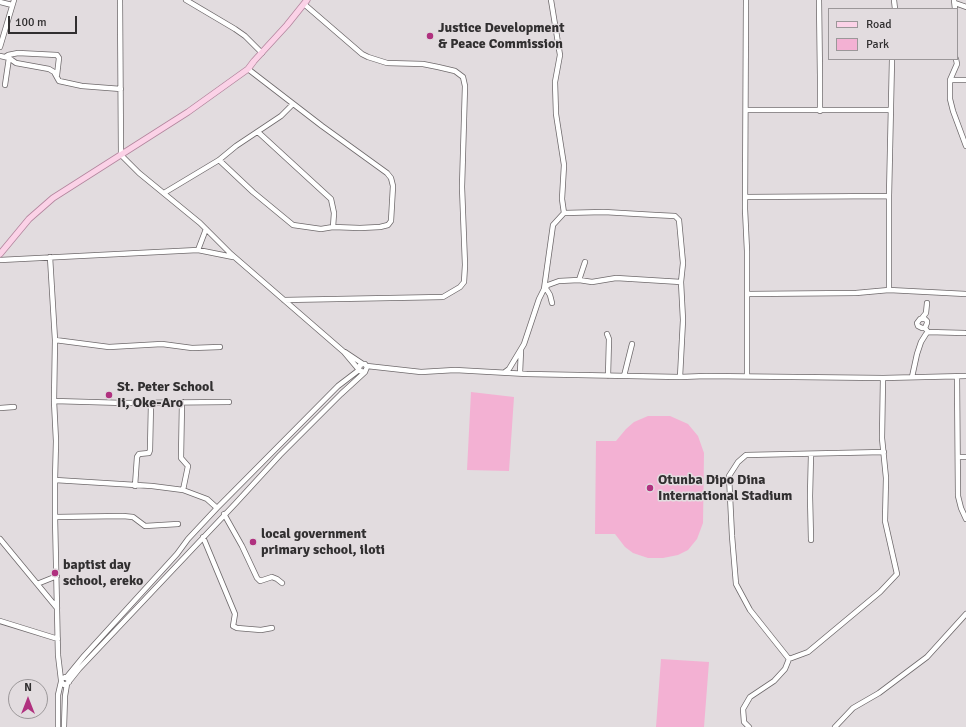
<!DOCTYPE html>
<html>
<head>
<meta charset="utf-8">
<style>
	body { margin:0 }
	#map { position:relative; width:966px; height:727px; overflow:hidden; background:#e2dcdf; font-family:Signika,sans-serif }
	canvas { display:block }
	.legend { position:absolute; left:828px; top:8px; width:130px; height:52px; box-sizing:border-box; background:#e2dcdf; border:1px solid #9b9799; margin:0; padding:5px 7px; list-style:none; font-size:12px; color:#312f30 }
	.legend li { display:flex; align-items:center; gap:8px; height:20px }
	.legend b { width:20px; border:1px solid #9b9799 }
	.north { position:absolute; left:8px; top:679px; width:40px; height:40px; box-sizing:border-box; background:#e2dcdf; border:1px solid #9b9799; border-radius:50%; rotate:0deg; font-size:11px; font-weight:700; line-height:16px; text-align:center; color:#312f30 }
	.north::after { content:''; display:block; margin:auto; width:14px; height:18px; background:#b0317f; clip-path:polygon(50% 0,100% 100%,50% 72%,0 100%) }
	.scale { position:absolute; left:8px; top:16px; width:69px; height:18px; box-sizing:border-box; border:2px solid #312f30; border-top:0; padding-left:5px; font-size:12px; line-height:14px; white-space:nowrap; color:#312f30; -webkit-text-stroke:3px #e2dcdf; paint-order:stroke }
</style>
</head>
<body>
<div id="map">
<canvas width="966" height="727"></canvas>
<ul class="legend">
<li><b style="height:5px;background:#fbd2e7"></b>Road</li>
<li><b style="height:11px;background:#f3b1d3"></b>Park</li>
</ul>
<div class="north">N</div>
<div class="scale">100 m</div>
</div>
<script>
const c = document.querySelector('canvas').getContext('2d');
c.lineJoin = 'round';
function paint(path, color) {
  c.fillStyle = color;
  c.fill(path, 'evenodd');
}
function poly(rows) {
  const path = new Path2D();
  for (const r of rows) {
    path.moveTo(r[0], r[1]);
    for (let i = 2; i < r.length; i += 2) path.lineTo(r[i], r[i + 1]);
  }
  return path;
}
function strokePath(path, color, width, dash) {
  c.strokeStyle = color;
  c.lineWidth = width;
  c.lineCap = dash ? 'butt' : 'round';
  c.setLineDash(dash || []);
  c.stroke(path);
}
function drawText(font, color, halo, rows, align = 'center') {
  c.font = font + ' Signika,sans-serif';
  c.lineWidth = 3;
  c.setLineDash([]);
  c.textBaseline = 'middle';
  c.strokeStyle = halo;
  c.fillStyle = color;
  for (const [text, x, y, turn = 0] of rows) {
    c.save();
    c.translate(x, y);
    c.rotate((+turn || 0) * Math.PI / 180);
    c.textAlign = isNaN(turn) ? turn : align;
    if (halo) c.strokeText(text, 0, 0);
    c.fillText(text, 0, 0);
    c.restore();
  }
}
paint(poly([
	[471,392,514,397,509,471,467,470],
	[648,416,670,416,688,424,698,436,704,453,703,523,697,539,688,550,678,555,663,558,648,558,633,553,625,547,615,534,595,534,596,441,616,441,626,429,634,422],
	[661,659,709,662,704,727,656,727]
]), '#f3b1d3');
const minor = poly([
	[120,0,121,155,139,173,200,223,231,254,344,352,360,371,365,372,367,367,365,364,363,364,360,365,359,369],
	[186,0,235,29,245,36,262,53],
	[746,0,745,209,747,251,747,376],
	[819,0,820,77,820,111],
	[894,0,895,9],
	[954,0,955,9],
	[0,2,12,5],
	[955,3,966,7],
	[0,47,14,0],
	[0,56,9,58,16,63,49,69,54,72,59,81,82,86,121,89],
	[5,57,8,55,18,53,57,55,59,58,57,75],
	[956,59,957,64,950,80,950,99,953,111,966,146],
	[950,80,966,80],
	[5,85,9,58],
	[746,110,890,110],
	[258,132,331,199,334,213,333,227],
	[219,160,253,192,293,225,321,229,333,227,360,228,380,227,388,225,391,221,393,186,391,178,387,173,322,126,248,69],
	[164,193,219,160,236,146,281,116,293,104],
	[746,197,889,196],
	[564,213,604,212,655,215,675,216,679,220,683,263,681,282,683,320,680,377],
	[198,250,206,229],
	[50,257,55,340,54,401,56,441,55,480,55,517,58,655,61,680],
	[0,260,198,250,233,257],
	[579,280,585,262],
	[889,290,889,196,892,59],
	[747,294,856,293,889,290,966,294],
	[284,300,443,297,460,287,464,282,465,265,462,187,465,86,463,77,455,71,438,67,423,64,387,63,368,57,362,54,304,4],
	[552,303,550,295,547,290,544,289,548,285,559,281,579,280,592,282,616,278,681,282],
	[922,318,926,313,927,303],
	[925,328,927,323,927,321,925,319,920,319,917,323,918,326,922,328,925,328,928,332],
	[607,334,609,339,608,376],
	[55,340,109,347,162,344,192,348,220,347],
	[345,352,363,364],
	[367,366,421,372,455,370,527,374,680,377,706,376,883,378,966,376],
	[505,372,509,369,524,344,539,299,544,289,553,225,564,213,562,199,564,165,556,114,555,82,560,55,551,0],
	[520,373,521,350],
	[624,376,632,344],
	[912,377,917,354,921,342,926,334,928,332,965,333],
	[957,377,958,496,961,508,966,519],
	[54,401,124,403,229,402],
	[182,402,181,458,188,466,183,490],
	[0,408,14,407],
	[959,457,966,457],
	[55,480,152,486,183,490,207,499,217,508],
	[135,486,137,457,139,454,149,453,150,450,151,403],
	[224,514,242,546,257,578,260,581,272,577,277,579,282,583],
	[55,517,123,516,133,517,145,526,178,524],
	[203,537,235,614,233,626,237,628,261,630,272,628],
	[0,539,57,608],
	[811,540,810,496,811,454],
	[37,584,57,576],
	[0,621,58,639],
	[789,659,808,652,880,592,897,574,885,521,886,478,882,438,883,378],
	[66,678,84,656,177,554,188,539,217,508,338,386,359,370],
	[69,682,68,679,65,677,62,679,61,681,64,685,67,684,79,669,235,504,280,455,341,394,365,372],
	[58,727,58,695,61,682],
	[64,727,65,696,67,684],
	[749,727,744,722,743,709,750,697,774,681,785,669,789,659,750,610,736,584,732,536,729,476,738,462,746,455,884,452],
	[835,727,853,708,879,693,927,657,966,614]
]);
const major = poly([
	[0,254,29,219,53,198,188,112,248,69,254,61,287,25,307,0]
]);
strokePath(minor, '#6e696b', 6);
strokePath(major, '#b2859d', 7);
strokePath(minor, '#fff', 4.5);
strokePath(major, '#fbd2e7', 5.5);
for (const [x, y, r, color] of [
	[430,36,4,"#b0317f"],
	[109,395,4,"#b0317f"],
	[650,488,4,"#b0317f"],
	[253,542,4,"#b0317f"],
	[55,573,4,"#b0317f"]
]) {
  const dot = new Path2D();
  dot.arc(x, y, r, 0, 2 * Math.PI);
  c.fillStyle = color;
  c.fill(dot);
  strokePath(dot, '#e2dcdf', 1.5);
}
drawText('bold 14px', '#312f30', '#e2dcdf', [
	["Justice Development",438,28],
	["& Peace Commission",438,44],
	["St. Peter School",117,387],
	["Ii, Oke-Aro",117,403],
	["Otunba Dipo Dina",658,480],
	["International Stadium",658,496],
	["local government",261,534],
	["primary school, iloti",261,550],
	["baptist day",63,565],
	["school, ereko",63,581]
], 'left');
</script>
</body>
</html>
